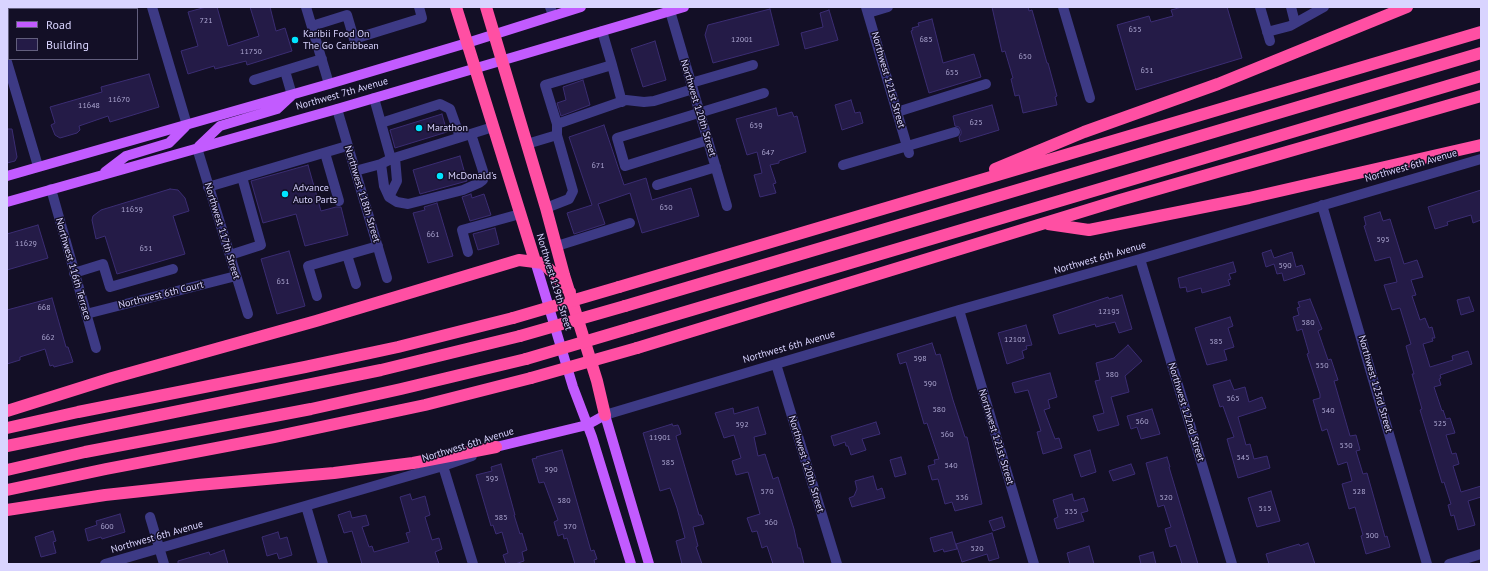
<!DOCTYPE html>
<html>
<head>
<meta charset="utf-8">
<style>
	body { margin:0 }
	#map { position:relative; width:1488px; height:571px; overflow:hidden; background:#130f26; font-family:"PT Sans",sans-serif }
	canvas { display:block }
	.frame { position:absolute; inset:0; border:8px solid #d9d4ff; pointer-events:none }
	.legend { position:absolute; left:8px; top:8px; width:130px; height:52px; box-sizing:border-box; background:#130f26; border:1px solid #625e7d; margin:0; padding:5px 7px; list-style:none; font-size:12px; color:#d9d4ff }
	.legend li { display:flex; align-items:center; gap:8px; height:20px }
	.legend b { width:20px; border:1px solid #625e7d }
</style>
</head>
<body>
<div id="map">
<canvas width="1488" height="571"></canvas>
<div class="frame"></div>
<ul class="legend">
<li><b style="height:5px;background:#c25bff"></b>Road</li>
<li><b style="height:11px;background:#241b47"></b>Building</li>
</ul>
</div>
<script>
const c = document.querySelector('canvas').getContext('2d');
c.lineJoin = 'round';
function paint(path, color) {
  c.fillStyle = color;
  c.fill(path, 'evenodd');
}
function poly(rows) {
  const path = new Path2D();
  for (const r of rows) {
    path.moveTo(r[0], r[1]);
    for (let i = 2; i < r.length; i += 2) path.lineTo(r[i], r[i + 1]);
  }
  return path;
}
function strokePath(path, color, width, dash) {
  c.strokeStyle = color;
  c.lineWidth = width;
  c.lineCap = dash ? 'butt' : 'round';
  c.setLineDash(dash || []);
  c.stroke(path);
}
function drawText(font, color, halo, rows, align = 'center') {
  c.font = font + ' "PT Sans",sans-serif';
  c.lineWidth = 3;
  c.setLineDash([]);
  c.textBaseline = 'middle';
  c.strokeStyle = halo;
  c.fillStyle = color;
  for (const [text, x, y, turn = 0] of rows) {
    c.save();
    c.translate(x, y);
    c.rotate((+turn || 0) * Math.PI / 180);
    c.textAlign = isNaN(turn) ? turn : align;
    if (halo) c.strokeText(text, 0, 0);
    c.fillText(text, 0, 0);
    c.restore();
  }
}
const building = poly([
	[206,7,217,7,228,46,259,36,250,7,270,7,276,31,285,28,292,51,247,65,246,61,215,69,214,66,188,74,181,51,198,46,188,12,206,7],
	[992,7,1028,7,1029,11,1032,10,1047,63,1048,63,1057,96,1055,97,1057,105,1023,113,1019,95,1015,96,1011,79,1013,78,1005,51,1002,52,992,7],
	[1182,7,1227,7,1242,58,1136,90,1117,25,1149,16,1151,22,1173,16,1171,10,1182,7],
	[770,9,779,45,713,63,705,35,708,25,770,9],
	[829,10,838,40,805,49,801,33,823,27,820,13,829,10],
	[932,19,943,63,974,54,981,77,929,93,911,31,913,30,912,28,919,26,918,23,932,19],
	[655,41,666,80,643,87,631,49,655,41],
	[149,74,159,107,110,122,108,116,79,126,80,130,77,133,60,138,55,135,51,125,55,123,50,107,102,92,101,87,149,74],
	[583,80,590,105,561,116,557,103,566,100,563,87,583,80],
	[851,100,855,113,860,112,863,123,842,130,835,105,851,100],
	[992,105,999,130,960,142,959,137,961,134,961,131,959,127,955,126,953,116,992,105],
	[776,108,778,116,792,112,794,117,797,116,806,152,779,161,779,163,770,165,776,183,773,184,776,193,760,197,754,175,762,173,757,152,747,155,736,119,776,108],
	[442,114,447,132,395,148,390,130,442,114],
	[604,125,624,185,646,178,652,200,691,188,699,216,642,233,630,193,598,204,605,224,574,234,567,213,592,205,569,137,604,125],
	[7,129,12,129,17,157,15,161,7,163,7,129],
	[460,156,467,181,420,194,413,170,460,156],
	[308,165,321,211,336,207,341,207,348,235,305,246,296,214,263,223,251,181,308,165],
	[170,189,178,190,185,198,189,211,173,216,185,254,117,274,105,236,96,239,92,220,93,216,101,210,170,189],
	[1481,190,1481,220,1473,223,1471,215,1447,222,1448,225,1435,229,1428,207,1481,190],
	[471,194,472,198,484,194,491,215,470,221,462,197,471,194],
	[437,203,453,256,428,263,413,213,425,210,424,207,437,203],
	[1380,212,1383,221,1390,219,1404,264,1417,260,1423,277,1411,280,1416,295,1412,296,1420,320,1425,318,1429,328,1432,327,1435,338,1432,338,1433,341,1423,344,1430,367,1453,360,1452,356,1468,351,1472,364,1440,375,1441,378,1439,379,1441,385,1434,387,1442,411,1443,410,1446,419,1450,418,1455,433,1446,435,1452,454,1456,453,1459,464,1453,466,1461,492,1481,486,1481,497,1468,501,1475,525,1458,530,1454,515,1451,516,1448,505,1451,504,1444,482,1442,483,1420,410,1422,409,1412,374,1414,374,1406,346,1411,344,1400,308,1392,310,1384,285,1397,282,1390,257,1375,261,1364,226,1366,225,1364,217,1380,212],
	[38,225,48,258,7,270,7,234,38,225],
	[495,228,499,244,478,250,473,234,495,228],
	[1271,250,1274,258,1292,252,1296,267,1302,265,1305,274,1284,281,1282,273,1277,274,1274,264,1266,267,1262,253,1271,250],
	[289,251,305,306,277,314,261,259,289,251],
	[1233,262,1236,272,1229,274,1231,279,1228,280,1230,285,1202,293,1201,288,1187,292,1186,287,1180,288,1178,278,1233,262],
	[1122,295,1132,329,1119,333,1115,322,1096,327,1095,324,1059,334,1053,315,1108,297,1109,299,1122,295],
	[1469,297,1474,311,1461,315,1457,300,1469,297],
	[52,298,66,347,68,347,73,362,54,367,53,365,50,366,45,349,20,357,20,360,7,364,7,310,52,298],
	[1310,299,1322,329,1318,331,1328,360,1331,359,1338,380,1334,381,1350,436,1356,435,1360,450,1356,451,1363,474,1367,473,1385,537,1387,536,1390,547,1366,554,1361,536,1363,535,1355,507,1349,509,1342,484,1352,481,1347,462,1338,465,1327,429,1322,431,1313,400,1320,398,1320,394,1307,354,1309,353,1302,329,1297,331,1293,317,1299,315,1297,308,1300,307,1298,302,1310,299],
	[1230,317,1233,326,1228,328,1234,347,1224,350,1227,360,1207,365,1195,328,1230,317],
	[1026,325,1032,345,1026,346,1027,349,1022,351,1024,358,1007,364,998,333,1026,325],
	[932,343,936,355,940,354,953,400,965,437,967,437,982,504,955,511,952,502,945,504,938,479,932,480,928,466,935,464,934,460,939,459,927,423,924,424,906,362,900,364,897,354,932,343],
	[1128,345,1142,361,1125,376,1129,392,1111,397,1119,425,1098,431,1093,416,1104,413,1095,381,1100,380,1096,363,1114,358,1128,345],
	[1050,373,1057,397,1048,400,1050,408,1044,410,1055,439,1059,438,1062,448,1043,454,1037,432,1041,431,1028,390,1015,393,1012,383,1050,373],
	[1230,380,1234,390,1245,387,1249,402,1262,397,1266,408,1238,417,1246,445,1250,444,1254,459,1267,456,1270,468,1238,478,1227,439,1234,437,1223,406,1220,407,1213,385,1230,380],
	[758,407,766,434,754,437,758,456,765,454,773,479,778,477,794,529,798,548,800,548,804,564,773,564,767,546,762,548,757,531,752,532,747,518,760,514,748,472,736,475,732,461,741,458,734,435,724,438,715,413,733,408,734,414,758,407],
	[1152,409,1160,434,1141,439,1137,427,1131,429,1127,416,1152,409],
	[876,422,880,434,862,439,866,450,851,455,848,446,846,446,845,442,834,446,831,436,876,422],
	[672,424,673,426,678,425,680,430,681,434,676,436,677,440,699,515,701,515,704,524,693,527,698,546,696,547,702,564,682,564,676,541,685,538,677,508,670,488,660,491,643,433,672,424],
	[562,450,591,551,594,550,597,559,594,560,595,564,575,564,567,538,564,539,563,534,558,536,554,522,558,520,544,482,539,483,532,459,537,458,536,457,562,450],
	[1090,450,1096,472,1081,477,1074,455,1090,450],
	[901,457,906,474,895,477,890,460,901,457],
	[1167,457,1170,467,1169,467,1198,564,1182,564,1176,545,1170,547,1165,529,1171,527,1164,505,1158,507,1146,463,1167,457],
	[501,464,515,515,514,515,520,534,522,533,527,550,522,552,524,561,515,564,506,564,503,555,508,553,502,532,496,534,493,525,491,526,476,475,492,471,491,467,501,464],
	[1131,464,1135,474,1113,481,1109,471,1131,464],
	[873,476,877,490,882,488,885,498,852,507,849,498,854,496,857,489,855,481,873,476],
	[1271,491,1280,521,1257,527,1248,498,1271,491],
	[410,494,412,500,425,496,430,515,425,517,432,540,439,538,442,549,435,552,439,564,362,564,352,531,344,533,338,515,350,511,352,518,366,515,369,525,362,527,369,547,372,546,374,552,409,542,406,533,410,532,400,497,410,494],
	[1072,494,1074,501,1084,498,1088,511,1081,513,1084,521,1057,529,1054,519,1058,517,1053,500,1072,494],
	[120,514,125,532,102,539,101,537,88,541,85,529,97,525,96,521,120,514],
	[1002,517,1005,527,993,531,989,521,1002,517],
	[53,531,56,541,53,542,56,553,41,557,35,537,53,531],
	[278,532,280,539,287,537,292,555,279,559,277,553,267,556,262,537,278,532],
	[952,532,957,549,944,552,943,549,934,552,930,538,952,532],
	[992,533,999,558,989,561,987,554,962,562,956,544,992,533],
	[1308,543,1315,564,1269,564,1266,554,1299,544,1300,546,1308,543],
	[1089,546,1094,564,1070,564,1067,553,1089,546],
	[224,550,228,564,178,564,178,561,209,552,210,555,224,550],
	[1153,552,1156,564,1141,564,1139,556,1153,552]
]);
paint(building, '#241b47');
strokePath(building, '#3b2d73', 1);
strokePath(poly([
	[152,7,187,125],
	[306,7,329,84],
	[550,7,553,15],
	[866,7,909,153],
	[1063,7,1090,98],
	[1260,7,1270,41],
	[1291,7,1295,23],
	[670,11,727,206],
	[868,13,888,7],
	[312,26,347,15,354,39,422,18,419,7],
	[1267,32,1290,26,1324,7],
	[7,62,38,166],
	[612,65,622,102],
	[285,71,292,95],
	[254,80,322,59],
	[691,83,753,65],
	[374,98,391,159],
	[337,109,387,278],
	[897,112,986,84],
	[381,123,440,104,450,109,460,137],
	[557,124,626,100,644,102,654,101,693,89],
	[708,140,625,166,617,138,764,93],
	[527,144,557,135,557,124,545,85,612,65,602,31],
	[197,148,248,314],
	[325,153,339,201],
	[381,164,384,186,389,197,397,202,408,204,463,190,479,183,483,180,483,171,471,134],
	[843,165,955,132],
	[355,171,381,164,391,159,493,127],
	[242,177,347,146],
	[657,185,716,167],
	[208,187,242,177,261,245,230,255],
	[51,189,96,348],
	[389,197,397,181,395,158],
	[1322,205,1427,564],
	[546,208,569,199,573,191,557,135],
	[557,246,630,223],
	[468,252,462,230,520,214],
	[347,255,356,284],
	[1140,259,1232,564],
	[74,273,103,264,110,287,173,269],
	[317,296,308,266,378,246],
	[959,310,1034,564],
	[86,314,236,276],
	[776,364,837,564],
	[605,415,776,364,959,310,1140,259,1481,159],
	[443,466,473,564],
	[306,506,323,564],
	[150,517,164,564],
	[105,564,443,466,472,456],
	[1449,564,1481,554]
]), '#3d3a85', 10);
strokePath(poly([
	[199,146,220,126,277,109,291,96],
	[105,172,126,156,169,143,185,127],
	[7,176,329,84,467,43,581,7],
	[7,202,337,109,684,7],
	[535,261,573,387,592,437,631,564],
	[496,447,587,425,605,415,649,564]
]), '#c25bff', 10);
strokePath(poly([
	[456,7,535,261],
	[486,7,546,208,564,275,597,381,605,415],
	[995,169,1084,132,1218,84,1407,7],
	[1048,224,1089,230,1249,198,1481,145],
	[619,287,1481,32],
	[625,306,1481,53],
	[631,328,1481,76],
	[637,348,1120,200,1481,96],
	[7,411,112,378,316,321,519,260,543,263,552,272,570,292],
	[7,428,78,412,305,367,398,347,513,318],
	[7,446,381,370,520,336],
	[7,470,85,452,311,409,401,389,526,359],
	[7,490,106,469,274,437,425,405,531,378],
	[7,510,105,495,198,485,334,473,413,463,496,447]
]), '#ff4fa3', 12);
strokePath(poly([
	[513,318,619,287],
	[520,336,625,306],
	[526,359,631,328],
	[531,378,637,348]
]), '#ff4fa3', 12);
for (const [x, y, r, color] of [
	[295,40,4,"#00e5ff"],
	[419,128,4,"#00e5ff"],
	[440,176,4,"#00e5ff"],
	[285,194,4,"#00e5ff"]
]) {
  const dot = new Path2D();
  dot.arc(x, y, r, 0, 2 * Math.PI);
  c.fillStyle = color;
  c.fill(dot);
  strokePath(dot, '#130f26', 1.5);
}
drawText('8px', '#aca6d1', null, [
	["721",206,21],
	["655",1135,30],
	["12001",742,40],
	["685",926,40],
	["11750",251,52],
	["650",1025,57],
	["651",1147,71],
	["655",952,73],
	["11670",119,100],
	["11648",89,106],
	["625",976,123],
	["659",756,126],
	["647",768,153],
	["671",598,166],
	["650",666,208],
	["11659",132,210],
	["661",433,235],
	["595",1383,240],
	["11629",26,244],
	["651",146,249],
	["590",1285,266],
	["651",283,282],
	["668",44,308],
	["12195",1109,312],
	["580",1308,323],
	["662",48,338],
	["12105",1015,340],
	["585",1216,342],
	["598",920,359],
	["550",1322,366],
	["580",1112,375],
	["590",930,384],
	["565",1233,399],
	["580",939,410],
	["540",1328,411],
	["560",1142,422],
	["525",1440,424],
	["592",742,425],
	["560",947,435],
	["11901",660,438],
	["530",1346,446],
	["545",1243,458],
	["585",668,463],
	["540",951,466],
	["590",551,470],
	["595",492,479],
	["570",767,492],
	["528",1359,492],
	["536",962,498],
	["520",1166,498],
	["580",564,501],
	["515",1265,509],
	["535",1071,512],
	["585",501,518],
	["560",771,523],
	["600",107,527],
	["570",570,527],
	["500",1372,536],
	["520",977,549]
]);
drawText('10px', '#d9d4ff', '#130f26', [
	["Karibii Food On",303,34],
	["The Go Caribbean",303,46],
	["Marathon",427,128],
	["McDonald's",448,176],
	["Advance",293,188],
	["Auto Parts",293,200]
], 'left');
drawText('10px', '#d9d4ff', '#130f26', [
	["Northwest 121st Street",888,80,74],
	["Northwest 7th Avenue",342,94,-16],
	["Northwest 120th Street",698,108,73],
	["Northwest 6th Avenue",1411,166,-16],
	["Northwest 118th Street",362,194,73],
	["Northwest 117th Street",222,231,73],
	["Northwest 6th Avenue",1100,258,-16],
	["Northwest 116th Terrace",73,269,74],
	["Northwest 119th Street",554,282,73],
	["Northwest 6th Court",161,295,-14],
	["Northwest 6th Avenue",789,347,-16],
	["Northwest 123rd Street",1375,384,74],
	["Northwest 122nd Street",1186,412,73],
	["Northwest 121st Street",996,437,73],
	["Northwest 6th Avenue",468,445,-17],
	["Northwest 120th Street",806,464,73],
	["Northwest 6th Avenue",157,537,-16]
]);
</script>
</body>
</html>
